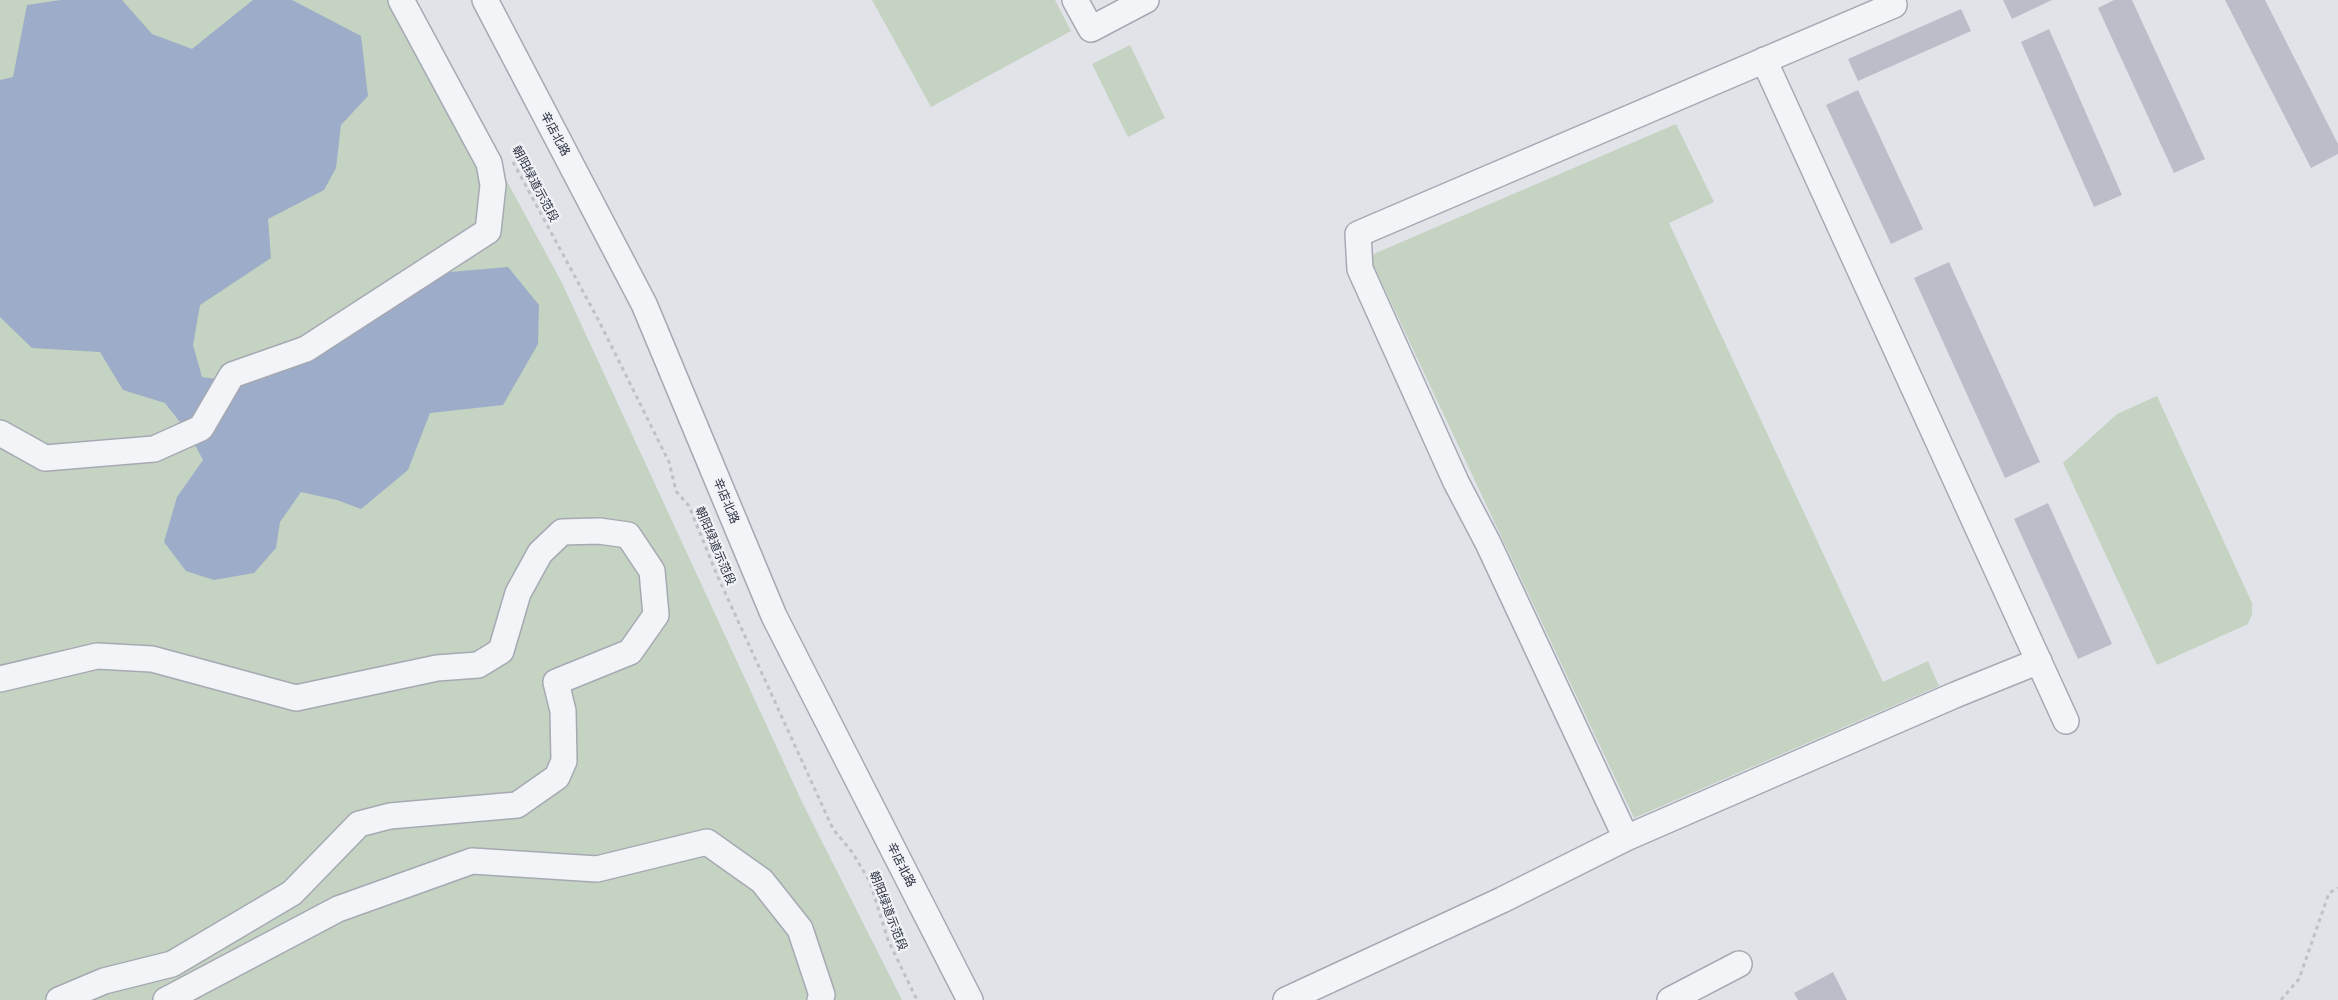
<!DOCTYPE html>
<html>
<head>
<meta charset="utf-8">
<style>
	body { margin:0 }
	canvas { display:block; background:#e1e3e9 }
</style>
</head>
<body>
<canvas width="2338" height="1000"></canvas>
<script>
const c = document.querySelector('canvas').getContext('2d');
c.lineJoin = 'round';
function paint(path, color) {
  c.fillStyle = color;
  c.fill(path, 'evenodd');
}
function poly(rows) {
  const path = new Path2D();
  for (const r of rows) {
    path.moveTo(r[0], r[1]);
    for (let i = 2; i < r.length; i += 2) path.lineTo(r[i], r[i + 1]);
  }
  return path;
}
function strokePath(path, color, width, dash) {
  c.strokeStyle = color;
  c.lineWidth = width;
  c.lineCap = dash ? 'butt' : 'round';
  c.setLineDash(dash || []);
  c.stroke(path);
}
function drawText(font, color, halo, rows, align = 'center') {
  c.font = font + ' Raleway,"Noto Sans SC",sans-serif';
  c.lineWidth = 4.5;
  c.setLineDash([]);
  c.textBaseline = 'middle';
  c.strokeStyle = halo;
  c.fillStyle = color;
  for (const [text, x, y, turn = 0] of rows) {
    c.save();
    c.translate(x, y);
    c.rotate((+turn || 0) * Math.PI / 180);
    c.textAlign = isNaN(turn) ? turn : align;
    if (halo) c.strokeText(text, 0, 0);
    c.fillText(text, 0, 0);
    c.restore();
  }
}
paint(poly([
	[0,0,409,0,562,283,803,804,902,1000,0,1000],
	[872,0,1055,0,1071,31,931,107],
	[1130,45,1165,118,1128,137,1092,64],
	[1676,124,1714,202,1669,223,1883,682,1928,661,1939,686,1634,818,1369,256],
	[2157,396,2252,603,2252,614,2248,624,2157,665,2063,463,2117,414]
]), '#c4d3c2');
paint(poly([
	[61,0,122,0,152,34,192,49,253,0,292,0,361,36,368,96,341,125,336,168,324,190,268,219,271,258,200,305,193,345,202,377,238,382,290,367,450,272,508,267,539,305,538,344,503,405,430,413,408,470,361,509,337,500,301,492,280,522,276,548,254,573,214,580,186,571,164,542,177,497,203,460,190,435,165,403,123,390,100,352,32,348,0,317,0,80,13,77,27,5]
]), '#9dacc8');
paint(poly([
	[2003,0,2052,0,2012,19],
	[2114,0,2132,0,2205,159,2174,173,2098,8],
	[2225,0,2265,0,2338,144,2338,154,2311,168],
	[1961,9,1971,31,1858,81,1848,59],
	[2049,29,2122,195,2094,207,2021,42],
	[1858,90,1923,229,1891,244,1826,105],
	[1949,262,2040,462,2005,478,1914,278],
	[2048,503,2112,644,2078,659,2014,519],
	[1833,972,1847,1000,1798,1000,1794,993]
]), '#bbbec9');
const minor = poly([
	[485,0,644,304,774,616,970,1000],
	[1075,0,1091,29,1146,0],
	[1764,60,2066,721],
	[0,433,45,458,154,449,201,428,232,375,306,349,488,231,493,185,489,163,401,0],
	[0,679,97,656,152,659,296,698,437,668,478,665,501,651,518,593,540,553,562,532,599,531,628,535,652,571,656,615,630,652,556,682,563,711,564,761,557,777,517,805,390,816,359,824,292,893,172,964,104,981,59,1000],
	[1626,838,1488,543,1456,482,1360,269,1358,234,1894,5,1892,0],
	[166,1000,338,909,472,861,597,869,707,842,762,881,800,929,822,995,820,1000],
	[1286,1000,1502,900,1626,838,1955,695,2039,661],
	[1670,1000,1739,964]
]);
strokePath(minor, '#a6a9b3', 28);
strokePath(poly([
	[513,162,600,323,669,462,676,491,689,506,717,575,833,829,852,852,870,882,888,940,917,1000],
	[2281,1000,2299,979,2329,893,2338,888]
]), '#bfc1c7', 3, [4, 4]);
strokePath(minor, '#f3f4f7', 25);
drawText('12px', '#2a2f40', '#f0f2f6', [
	["辛店北路",555,134,62],
	["朝阳绿道示范段",535,184,62],
	["辛店北路",726,501,67],
	["朝阳绿道示范段",715,546,67],
	["辛店北路",901,865,63],
	["朝阳绿道示范段",888,911,69]
]);
</script>
</body>
</html>
